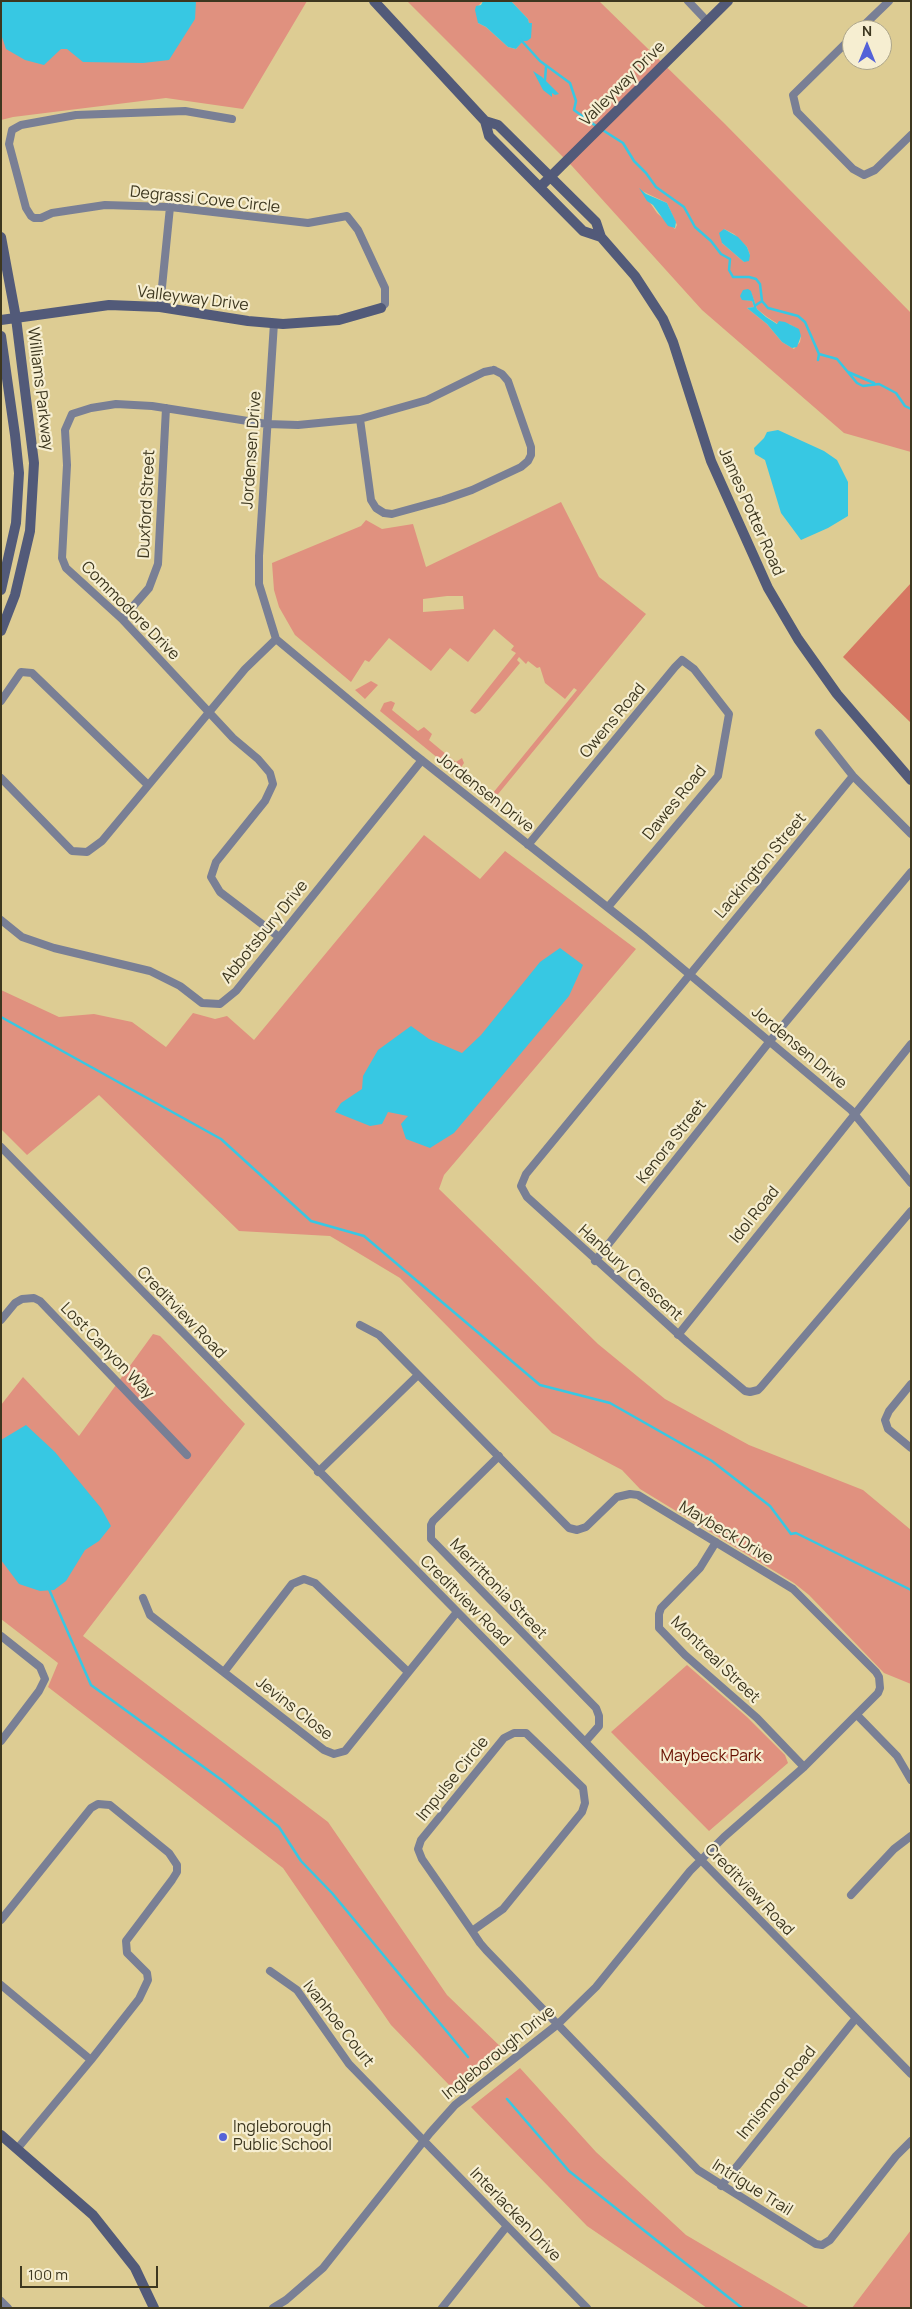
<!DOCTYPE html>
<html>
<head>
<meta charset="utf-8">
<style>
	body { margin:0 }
	#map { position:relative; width:912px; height:2309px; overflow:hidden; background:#ddcc93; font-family:Manrope,sans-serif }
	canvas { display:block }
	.frame { position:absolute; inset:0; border:2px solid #3d371f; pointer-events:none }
	.north { position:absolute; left:842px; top:20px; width:50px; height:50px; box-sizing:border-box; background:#f6eed1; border:1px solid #aca58a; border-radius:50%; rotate:0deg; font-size:14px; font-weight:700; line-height:20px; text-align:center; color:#3d371f }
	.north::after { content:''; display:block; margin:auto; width:18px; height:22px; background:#5462d8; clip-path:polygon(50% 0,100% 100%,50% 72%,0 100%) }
	.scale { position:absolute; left:20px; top:2266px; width:138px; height:22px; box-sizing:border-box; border:2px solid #3d371f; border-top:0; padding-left:6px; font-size:15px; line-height:18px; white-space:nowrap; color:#3d371f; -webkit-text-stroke:4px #f6eed1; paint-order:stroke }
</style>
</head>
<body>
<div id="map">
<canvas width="912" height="2309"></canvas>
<div class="frame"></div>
<div class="north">N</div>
<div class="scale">100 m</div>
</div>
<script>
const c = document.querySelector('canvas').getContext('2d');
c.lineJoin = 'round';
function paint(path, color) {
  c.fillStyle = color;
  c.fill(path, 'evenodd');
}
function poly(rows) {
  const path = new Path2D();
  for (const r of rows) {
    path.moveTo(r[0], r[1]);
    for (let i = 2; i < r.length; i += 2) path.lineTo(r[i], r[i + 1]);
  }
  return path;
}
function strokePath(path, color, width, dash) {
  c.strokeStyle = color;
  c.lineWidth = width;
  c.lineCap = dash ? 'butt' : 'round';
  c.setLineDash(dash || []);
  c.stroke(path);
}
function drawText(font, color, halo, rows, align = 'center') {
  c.font = font + ' Manrope,sans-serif';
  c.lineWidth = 4.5;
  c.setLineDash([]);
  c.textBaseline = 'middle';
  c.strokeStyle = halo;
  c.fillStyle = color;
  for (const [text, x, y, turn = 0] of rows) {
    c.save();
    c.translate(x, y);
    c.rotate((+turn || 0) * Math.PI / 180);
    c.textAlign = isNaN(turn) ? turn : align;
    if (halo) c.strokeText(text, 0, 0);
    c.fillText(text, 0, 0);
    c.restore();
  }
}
paint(poly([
	[1,1,307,1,243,109,166,98,13,117,1,120],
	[407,1,483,1,478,6,478,23,486,27,508,47,516,49,523,40,532,23,529,23,528,19,511,1,599,1,725,124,911,313,911,452,844,433,702,310,572,166],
	[642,191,667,203,677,225,675,229,657,213],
	[724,229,734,234,747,247,750,255,744,262,722,243],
	[751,292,757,309,767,317,778,324,789,324,796,328,801,336,800,342,794,349,782,342,767,324,747,308,754,307,752,301,745,300],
	[561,502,599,577,646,614,494,799,496,801,494,804,488,799,577,690,574,688,565,699,545,683,540,667,537,668,528,661,526,664,519,657,517,660,520,663,480,711,475,714,470,711,516,653,511,650,514,646,494,629,468,662,450,648,431,671,389,638,369,662,365,660,351,682,295,635,279,607,274,590,272,563,361,526,366,520,382,529,413,524,426,567],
	[447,596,463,596,464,609,423,612,423,599],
	[371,681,378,685,365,699,355,690],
	[391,701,395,703,392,710,418,731,424,727,432,734,429,740,447,755,456,762,462,758,464,763,460,769,455,772,380,711,384,703],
	[424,835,480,879,505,851,636,949,444,1175,439,1189,598,1344,665,1399,749,1445,863,1490,911,1530,911,1684,884,1673,809,1595,794,1583,640,1489,622,1470,552,1433,400,1278,330,1236,239,1231,99,1095,27,1155,1,1129,1,990,59,1017,94,1014,132,1022,166,1047,193,1013,215,1019,227,1016,254,1040],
	[153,1334,160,1336,245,1424,83,1636,328,1822,447,1995,504,2050,454,2090,391,2025,283,1868,48,1687,58,1663,1,1619,1,1405,23,1377,79,1436],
	[687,1665,747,1717,785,1755,788,1763,709,1831,611,1732],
	[520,2068,596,2152,686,2235,810,2308,707,2308,587,2226,471,2107],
	[911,2230,911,2308,852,2308]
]), '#e0917f');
paint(poly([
	[911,583,911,723,843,657]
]), '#d67762');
paint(poly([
	[1,1,196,1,195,19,169,60,143,63,83,62,67,49,61,49,44,65,25,60,6,49,1,34],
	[483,1,511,1,528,19,529,23,532,23,531,38,527,41,523,41,516,49,508,47,486,27,478,23,475,10,476,6,481,5],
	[533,71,542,77,559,94,555,95,552,93,552,97,543,90],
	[639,188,646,194,667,203,676,222,675,228,668,226,653,205,647,201],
	[724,229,738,237,747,247,750,255,749,261,744,262,722,243,719,233],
	[748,289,751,291,757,309,766,317,777,324,779,321,785,322,799,329,801,336,797,347,792,348,782,342,767,324,747,308,754,307,752,301,742,300,740,296,743,290],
	[778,430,824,451,837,460,848,482,848,516,828,528,801,540,781,513,765,460,755,454,754,448,764,438,767,432],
	[560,948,583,965,569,996,454,1133,430,1148,406,1139,401,1124,408,1116,388,1112,382,1124,370,1126,335,1112,341,1103,362,1089,363,1076,378,1050,411,1026,429,1039,462,1053,481,1035,540,962],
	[26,1425,55,1452,101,1508,111,1526,99,1541,85,1550,66,1581,54,1590,40,1591,19,1584,1,1560,1,1440]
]), '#37c8e3');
strokePath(poly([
	[520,39,540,61,570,83,576,101,574,110,596,126],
	[545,80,546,67],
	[601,129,623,143,634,161,646,173,656,187,684,207,695,227,711,241,721,254,730,259,729,270,733,277,749,277,756,279,760,284,762,301,768,308,798,316,805,322,819,354,837,359,857,383,863,386,879,384,896,393,905,406,911,409],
	[756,305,762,301],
	[818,360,819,354],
	[848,372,874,383],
	[1,1017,221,1139,311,1221,364,1236,540,1385,610,1403,712,1461,770,1506,791,1534,796,1533,911,1590],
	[48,1587,91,1685,223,1781,279,1827,301,1861,332,1893,468,2057],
	[507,2099,569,2171,742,2308]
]), '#37c8e3', 2.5);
strokePath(poly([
	[688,1,707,21],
	[859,30,889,1],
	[852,37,793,95,797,112,853,169,864,175,875,170,911,135],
	[232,119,185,111,76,115,21,125,12,130,9,144,26,208,31,216,34,218,41,218,52,213,105,205,170,207,308,223,347,216,358,230,385,288,385,304,381,308],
	[160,307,170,207],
	[274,323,259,556,259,584,276,639,414,754,645,937,851,1110,911,1183],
	[494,370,502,374,508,381,531,447,531,455,528,461,521,467,472,490,443,500,392,514,384,513,376,508,371,500,360,419,427,400,484,372,494,370],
	[122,619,149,588,158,564,166,408],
	[1,701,21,672,32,673,148,785],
	[819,733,853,776,911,834],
	[853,776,526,1174,521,1186,527,1197,687,1342,745,1391,750,1392,758,1390,761,1387,911,1211],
	[1,778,72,851,87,852,102,841,245,669,276,639],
	[528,845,675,667,682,660,694,669,729,714,718,776,608,907],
	[1,920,22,937,54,948,150,971,180,986,202,1003,220,1004,236,991,422,760],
	[279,937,220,892,211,877,216,862,265,801,273,784,270,773,258,759,233,738,122,619,66,568,62,558,67,465,65,430,72,414,91,408,116,404,152,406,267,424,298,425,360,419],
	[1,1147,911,2074],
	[595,1261,770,1041,911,872],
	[1,1320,15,1303,22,1299,34,1298,40,1301,187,1455],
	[678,1335,911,1044],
	[911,1384,889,1411,885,1420,888,1429,911,1448],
	[499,1456,433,1521,431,1525,431,1539,596,1708,599,1716,599,1726,585,1742],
	[318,1472,418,1375],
	[716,1542,700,1568,661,1608,659,1614,659,1628,685,1655,757,1718,804,1767],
	[143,1598,150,1615,324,1750,334,1754,345,1751,349,1746,457,1612],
	[1,1636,40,1667,45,1679,39,1691,1,1741],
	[224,1672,292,1584,304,1579,315,1583,408,1672],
	[857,1715,897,1756,911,1780],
	[851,1895,894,1849,911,1836],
	[1,1920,91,1808,98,1804,110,1805,169,1853,177,1865,177,1872,172,1880,126,1941,127,1953,147,1973,148,1980,139,1999,91,2060,17,2149],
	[472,1931,503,1909,582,1812,585,1803,583,1788,526,1733,514,1733,504,1738,421,1840,418,1849,422,1859,472,1931,480,1943,486,1950,698,2170,816,2244,822,2245,830,2240,896,2156,911,2141],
	[270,1971,297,1990,349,2064,587,2308],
	[1,1985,91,2060],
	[721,2186,856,2018],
	[1,2301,8,2308],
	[273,2308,286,2300,323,2268,430,2133,455,2105,558,2024,596,1987,690,1871,724,1837,804,1767,878,1693,880,1688,879,1677,876,1672,793,1589,638,1495,630,1494,617,1497,586,1527,577,1530,569,1528,379,1335,360,1325],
	[442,2308,507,2226]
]), '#797f95', 8);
strokePath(poly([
	[374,1,485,121,489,136,583,231,601,237],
	[485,121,498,125,596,222,601,237,635,276,663,319,673,342,711,461,768,588,798,639,837,694,911,780],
	[540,187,728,1],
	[1,237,16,318,34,463,30,531,15,595,1,631],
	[1,320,109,305,160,307,248,321,283,324,339,320,381,308],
	[1,336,15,435,19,473,16,523,1,590],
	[1,2135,93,2215,135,2268,154,2308]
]), '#525a79', 10);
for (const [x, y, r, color] of [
	[223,2137,5,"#5462d8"]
]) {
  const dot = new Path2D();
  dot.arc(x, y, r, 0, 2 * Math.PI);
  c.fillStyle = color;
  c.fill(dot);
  strokePath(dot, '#f6eed1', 2);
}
drawText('16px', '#3d371f', '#f6eed1', [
	["Valleyway Drive",623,84,-45],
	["Degrassi Cove Circle",205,200,6],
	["Valleyway Drive",193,299,7],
	["Williams Parkway",40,389,83],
	["Jordensen Drive",252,450,-86],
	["Duxford Street",147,504,-87],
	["James Potter Road",751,512,66],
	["Commodore Drive",130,611,45],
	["Owens Road",613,721,-50],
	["Jordensen Drive",485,793,38],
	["Dawes Road",675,803,-51],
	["Lackington Street",761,866,-50],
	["Abbotsbury Drive",265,932,-51],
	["Jordensen Drive",799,1048,40],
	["Kenora Street",672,1142,-52],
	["Idol Road",755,1215,-51],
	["Hanbury Crescent",630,1273,42],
	["Creditview Road",181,1313,46],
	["Lost Canyon Way",107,1351,46],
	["Maybeck Drive",726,1533,31],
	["Merrittonia Street",498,1589,46],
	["Creditview Road",465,1601,45],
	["Montreal Street",715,1660,44],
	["Jevins Close",294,1709,38],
	["Impulse Circle",453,1779,-51],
	["Creditview Road",749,1890,46],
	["Ivanhoe Court",338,2024,52],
	["Ingleborough Drive",499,2053,-39],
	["Innismoor Road",777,2093,-51],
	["Intrigue Trail",752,2188,32],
	["Interlacken Drive",515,2215,46]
]);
drawText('16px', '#671000', '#f6eed1', [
	["Maybeck Park",711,1757]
]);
drawText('16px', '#3d371f', '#f6eed1', [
	["Ingleborough",233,2128],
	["Public School",233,2146]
], 'left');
</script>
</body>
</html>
